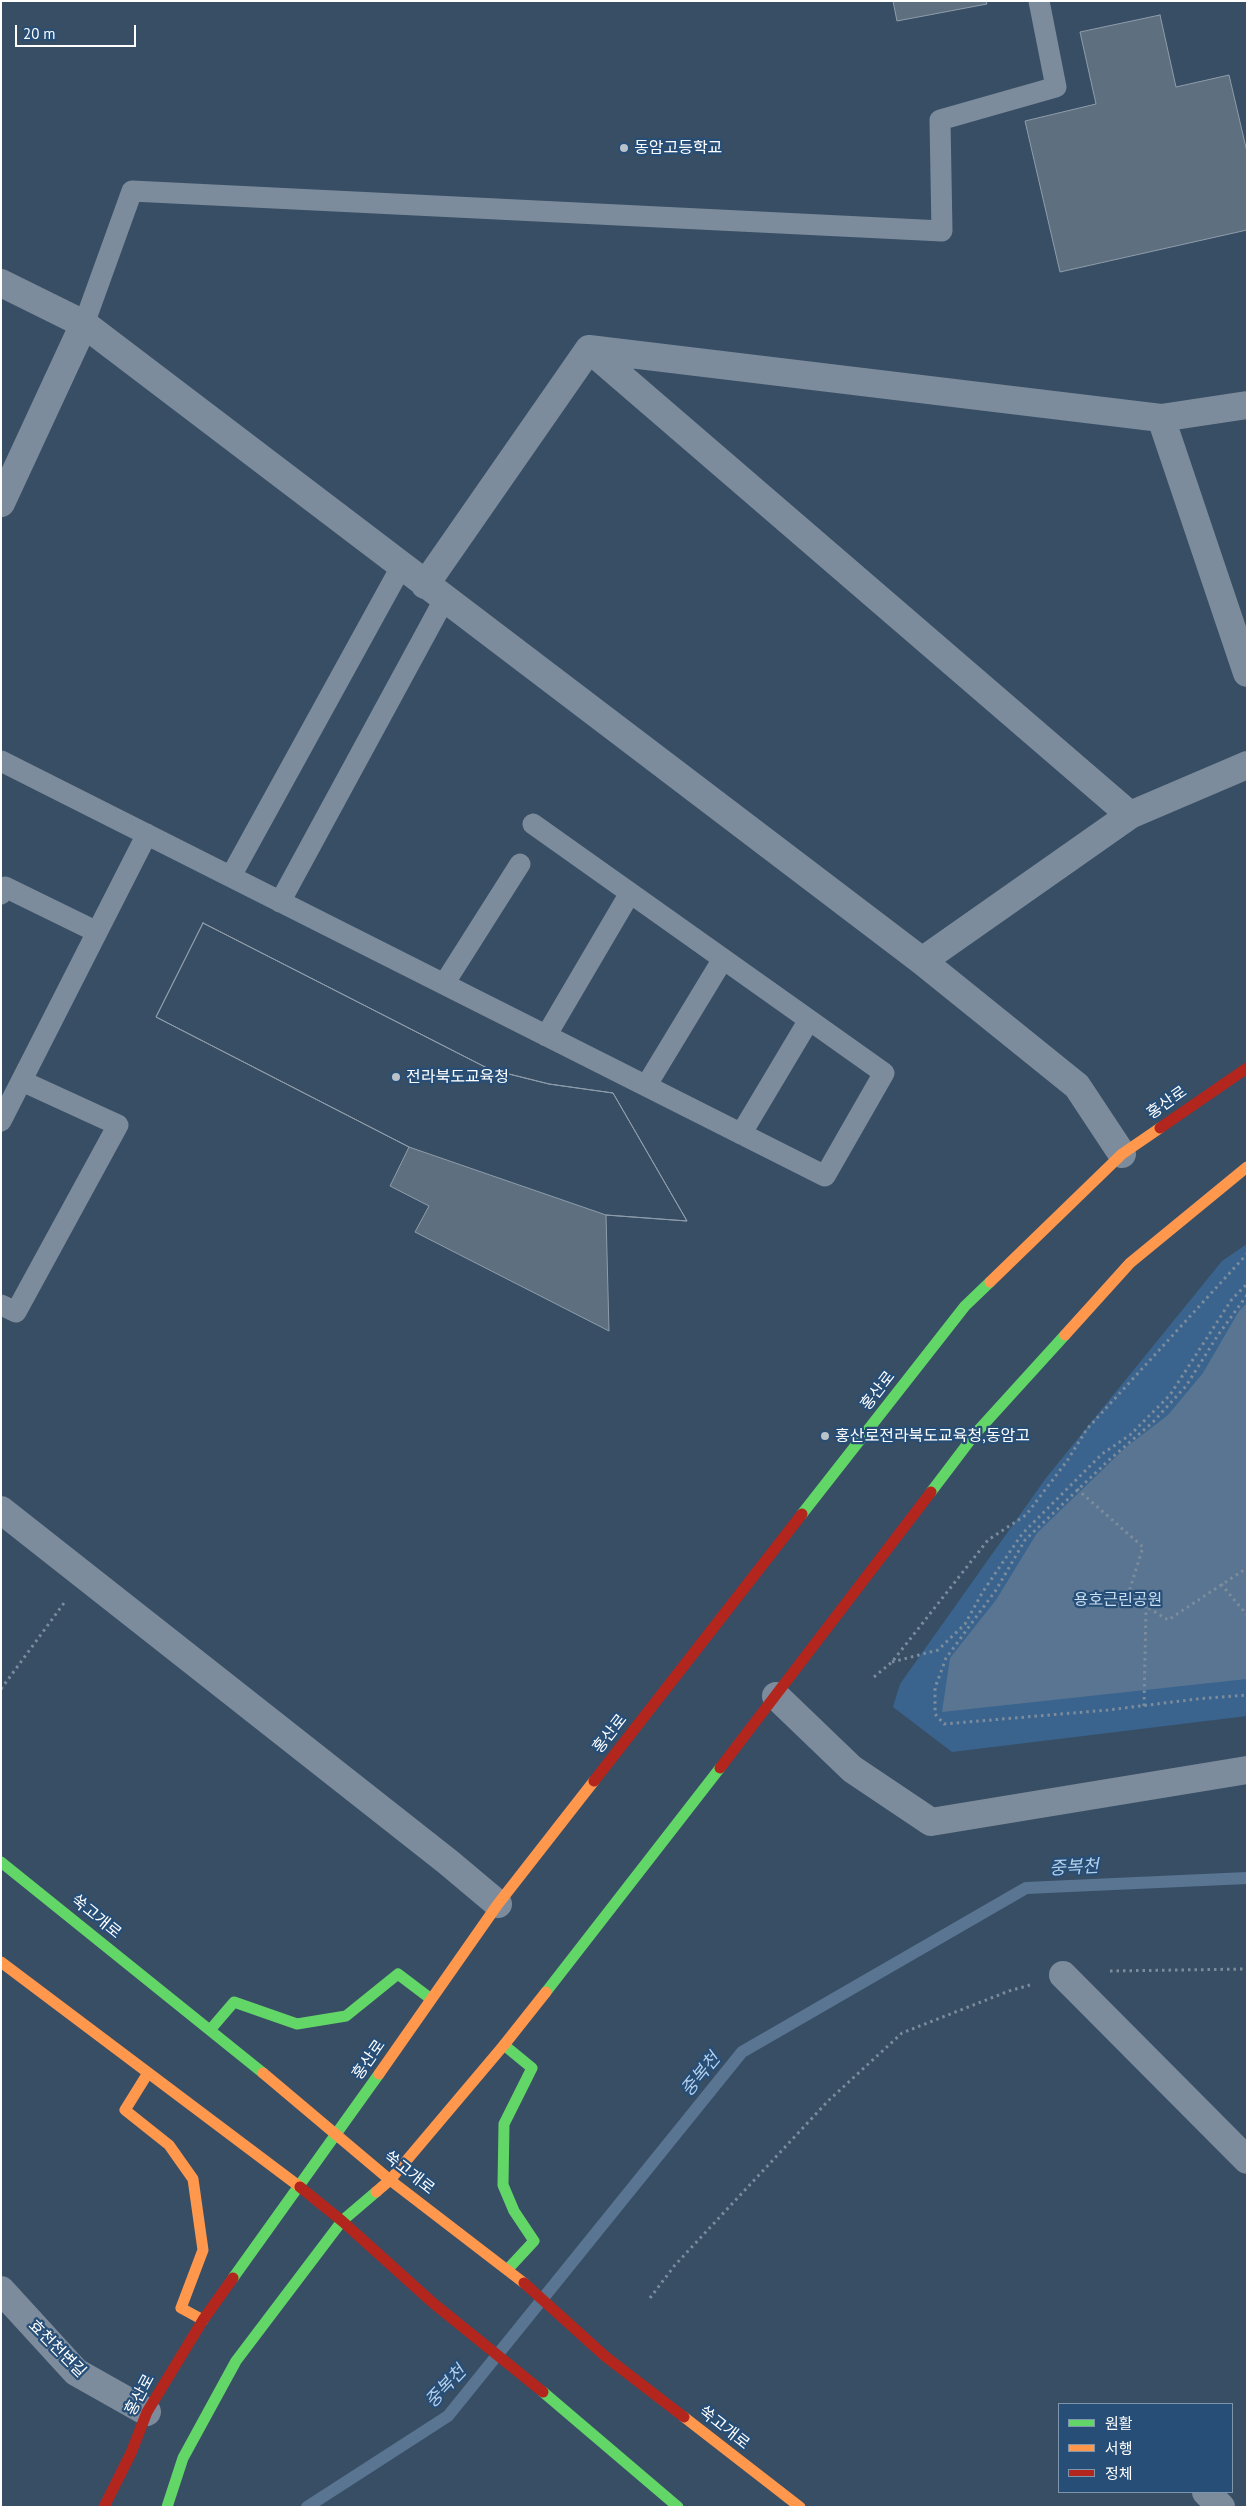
<!DOCTYPE html>
<html>
<head>
<meta charset="utf-8">
<style>
	body { margin:0 }
	#map { position:relative; width:1248px; height:2508px; overflow:hidden; background:#384e65; font-family:"PT Sans","Noto Sans KR",sans-serif }
	canvas { display:block }
	.frame { position:absolute; inset:0; border:2px solid #fff; pointer-events:none }
	.legend { position:absolute; left:1058px; top:2403px; width:175px; height:90px; box-sizing:border-box; background:#264e77; border:1px solid #7d95ad; margin:0; padding:6px 9px; list-style:none; font-size:15px; color:#fff }
	.legend li { display:flex; align-items:center; gap:10px; height:25px }
	.legend b { width:25px; border:1px solid #7d95ad }
	.scale { position:absolute; left:15px; top:25px; width:121px; height:22px; box-sizing:border-box; border:2px solid #fff; border-top:0; padding-left:6px; font-size:15px; line-height:18px; white-space:nowrap; color:#fff; -webkit-text-stroke:4px #264e77; paint-order:stroke }
</style>
</head>
<body>
<div id="map">
<canvas width="1248" height="2508"></canvas>
<div class="frame"></div>
<ul class="legend">
<li><b style="height:6px;background:#63d668"></b>원활</li>
<li><b style="height:6px;background:#ff974d"></b>서행</li>
<li><b style="height:6px;background:#b3261e"></b>정체</li>
</ul>
<div class="scale">20 m</div>
</div>
<script>
const c = document.querySelector('canvas').getContext('2d');
c.lineJoin = 'round';
function paint(path, color) {
  c.fillStyle = color;
  c.fill(path, 'evenodd');
}
function poly(rows) {
  const path = new Path2D();
  for (const r of rows) {
    path.moveTo(r[0], r[1]);
    for (let i = 2; i < r.length; i += 2) path.lineTo(r[i], r[i + 1]);
  }
  return path;
}
function strokePath(path, color, width, dash) {
  c.strokeStyle = color;
  c.lineWidth = width;
  c.lineCap = dash ? 'butt' : 'round';
  c.setLineDash(dash || []);
  c.stroke(path);
}
function drawText(font, color, halo, rows, align = 'center') {
  c.font = font + ' "PT Sans","Noto Sans KR",sans-serif';
  c.lineWidth = 4.5;
  c.setLineDash([]);
  c.textBaseline = 'middle';
  c.strokeStyle = halo;
  c.fillStyle = color;
  for (const [text, x, y, turn = 0] of rows) {
    c.save();
    c.translate(x, y);
    c.rotate((+turn || 0) * Math.PI / 180);
    c.textAlign = isNaN(turn) ? turn : align;
    if (halo) c.strokeText(text, 0, 0);
    c.fillText(text, 0, 0);
    c.restore();
  }
}
paint(poly([
	[1247,1244,1247,1716,952,1752,893,1707,900,1684,1046,1478,1222,1261]
]), '#3a648e');
paint(poly([
	[1247,1303,1247,1679,942,1712,950,1658,996,1600,1037,1533,1125,1448,1168,1415,1203,1373,1239,1311]
]), '#597592');
strokePath(poly([
	[307,2507,448,2416,742,2052,1026,1888,1247,1878]
]), '#597592', 12);
const building = poly([
	[893,1,986,1,987,4,897,21,893,1],
	[1160,15,1176,87,1229,75,1247,152,1247,230,1060,272,1025,121,1096,104,1080,32,1160,15],
	[203,923,489,1069,549,1084,613,1093,687,1221,606,1215,609,1331,415,1232,429,1206,390,1186,409,1147,156,1017,203,923],
	[203,923,489,1069,549,1084,613,1093,687,1221,606,1215,409,1147,156,1017,203,923]
]);
paint(building, '#5e6f80');
strokePath(building, '#8f9dab', 1);
strokePath(poly([
	[1247,1295,1218,1335,1186,1386,1153,1422,1109,1460,1025,1540,996,1590,946,1658,935,1688,935,1714,944,1724,1108,1710,1197,1699,1247,1695],
	[1077,1489,1143,1547,1128,1595,1168,1620,1247,1568],
	[1221,1584,1247,1615],
	[892,1662,938,1650,965,1624,982,1593,1022,1534,1102,1454,1130,1435,1170,1395,1232,1299,1247,1284],
	[874,1677,892,1662,988,1540,1026,1515,1067,1461,1087,1429,1247,1254],
	[1,1689,64,1603],
	[1144,1706,1146,1607],
	[1110,1971,1247,1969],
	[650,2298,675,2265,828,2101,902,2033,1009,1991,1030,1985]
]), '#7c8c9c', 3, [2.5, 4]);
strokePath(poly([
	[84,324,132,191,942,231,940,120,1056,87,1039,1],
	[1,761,825,1176,884,1073,533,824],
	[231,876,401,567],
	[1,894,5,887,97,932],
	[280,902,444,600],
	[444,984,520,864],
	[546,1036,630,893],
	[646,1086,723,959],
	[1,1121,147,834],
	[741,1134,809,1020],
	[1,1305,16,1312,118,1125,22,1081]
]), '#7c8c9c', 21);
strokePath(poly([
	[1,283,84,324,922,961,1077,1086,1122,1154],
	[589,349,1130,815],
	[1161,418,1247,673],
	[1,503,84,324],
	[425,585,589,349,1161,418,1247,405],
	[922,961,1130,815,1247,765],
	[1,1510,448,1862,498,1904],
	[776,1696,852,1769,931,1822,1247,1770],
	[1063,1975,1247,2160],
	[1,2290,76,2372,147,2412],
	[1206,2492,1221,2507]
]), '#7c8c9c', 28);
strokePath(poly([
	[931,1492,975,1434,1065,1335],
	[802,1514,965,1306,990,1282],
	[1,1862,263,2073],
	[546,1992,720,1768],
	[210,2030,234,2002,297,2024,346,2016,398,1974,431,1999],
	[504,2045,532,2068,504,2124,503,2185,514,2211,534,2241,508,2269],
	[233,2278,379,2074],
	[543,2392,678,2507],
	[167,2507,183,2458,236,2361,342,2221,376,2192]
]), '#63d668', 11);
strokePath(poly([
	[990,1282,1122,1154,1160,1128],
	[1065,1335,1130,1263,1247,1167],
	[1,1962,300,2187],
	[148,2073,125,2110,169,2145,193,2179,203,2250,181,2308,203,2320],
	[263,2073,390,2180,524,2283],
	[379,2074,498,1904,594,1781],
	[376,2192,390,2180,504,2045,546,1992],
	[684,2417,800,2507]
]), '#ff974d', 11);
strokePath(poly([
	[1160,1128,1247,1068],
	[720,1768,931,1492],
	[594,1781,802,1514],
	[300,2187,342,2221,433,2303,543,2392],
	[524,2283,606,2357,684,2417],
	[104,2507,131,2453,147,2412,203,2320,233,2278]
]), '#b3261e', 11);
for (const [x, y, r, color] of [
	[624,148,5,"#b9c1c9"],
	[396,1077,5,"#b9c1c9"],
	[825,1436,5,"#b9c1c9"]
]) {
  const dot = new Path2D();
  dot.arc(x, y, r, 0, 2 * Math.PI);
  c.fillStyle = color;
  c.fill(dot);
  strokePath(dot, '#264e77', 2);
}
drawText('16px', '#fff', '#264e77', [
	["동암고등학교",634,148],
	["전라북도교육청",406,1077],
	["홍산로전라북도교육청,동암고",835,1436]
], 'left');
drawText('16px', '#fff', '#264e77', [
	["홍산로",1167,1103,-35],
	["홍산로",878,1391,-52],
	["홍산로",610,1734,-52],
	["쑥고개로",96,1917,39],
	["홍산로",369,2060,-55],
	["쑥고개로",409,2173,38],
	["효천천변길",57,2349,45],
	["홍산로",140,2395,-62],
	["쑥고개로",724,2428,38]
]);
drawText('16px', '#cadff2', '#264e77', [
	["용호근린공원",1118,1600]
]);
drawText('italic 18px', '#b3cfea', '#264e77', [
	["중복천",1074,1868,-3],
	["중복천",701,2075,-51],
	["중복천",446,2387,-47]
]);
</script>
</body>
</html>
